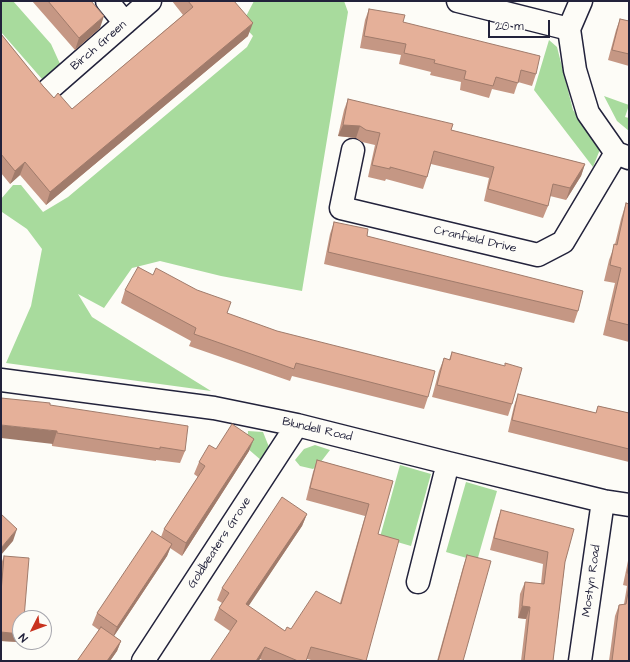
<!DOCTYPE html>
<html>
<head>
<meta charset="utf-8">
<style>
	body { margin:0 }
	#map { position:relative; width:630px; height:662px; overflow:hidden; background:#fdfcf7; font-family:"Architects Daughter",sans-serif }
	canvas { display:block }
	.frame { position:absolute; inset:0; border:2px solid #22223b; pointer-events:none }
	.north { position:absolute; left:12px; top:610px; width:40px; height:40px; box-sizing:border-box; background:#fdfcf7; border:1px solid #a5a5ac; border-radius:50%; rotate:228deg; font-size:11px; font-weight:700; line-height:16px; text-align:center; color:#22223b }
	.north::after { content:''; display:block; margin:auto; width:14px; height:18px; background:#c8321e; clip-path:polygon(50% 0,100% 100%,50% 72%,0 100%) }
	.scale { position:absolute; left:488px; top:20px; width:62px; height:18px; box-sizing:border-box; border:2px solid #22223b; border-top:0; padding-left:5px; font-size:12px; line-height:14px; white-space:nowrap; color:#22223b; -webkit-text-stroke:3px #fdfcf7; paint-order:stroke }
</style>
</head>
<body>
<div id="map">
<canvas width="630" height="662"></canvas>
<div class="frame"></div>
<div class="north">N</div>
<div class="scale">20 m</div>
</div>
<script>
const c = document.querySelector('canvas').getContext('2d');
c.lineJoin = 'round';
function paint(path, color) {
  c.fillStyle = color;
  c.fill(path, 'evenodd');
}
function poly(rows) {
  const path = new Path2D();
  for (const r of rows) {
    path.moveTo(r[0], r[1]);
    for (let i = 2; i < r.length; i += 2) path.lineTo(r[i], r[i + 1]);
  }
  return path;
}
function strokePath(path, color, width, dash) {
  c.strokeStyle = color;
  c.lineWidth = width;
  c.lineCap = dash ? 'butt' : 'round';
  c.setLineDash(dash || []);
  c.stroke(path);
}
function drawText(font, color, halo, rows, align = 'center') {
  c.font = font + ' "Architects Daughter",sans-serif';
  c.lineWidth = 4;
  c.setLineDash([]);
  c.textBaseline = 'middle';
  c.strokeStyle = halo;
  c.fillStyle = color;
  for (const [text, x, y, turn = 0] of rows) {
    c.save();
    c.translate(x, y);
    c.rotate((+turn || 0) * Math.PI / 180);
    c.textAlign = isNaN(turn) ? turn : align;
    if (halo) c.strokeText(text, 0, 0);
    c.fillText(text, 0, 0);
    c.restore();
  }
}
paint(poly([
	[1,1,13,1,51,44,61,66,52,73,42,79,1,32],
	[254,1,344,1,348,12,302,291,221,276,160,261,132,268,104,308,78,294,92,317,211,391,6,363,31,306,42,249,27,229,2,212,1,199,13,185,21,185,43,212,68,197,247,47,253,36,242,24],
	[549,40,557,47,573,110,601,147,593,167,534,90],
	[604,96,629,105,625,117,629,118,629,131,617,121],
	[248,431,263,432,269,447,262,461,247,448],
	[315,445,330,450,320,463,313,469,300,466,295,460,304,449],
	[400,465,431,474,411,546,380,537],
	[466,482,497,491,477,561,446,552]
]), '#a8db9d');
const minor = poly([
	[107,1,125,23],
	[458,1,569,29],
	[569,29,575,70,588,113,616,153,629,158],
	[569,29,581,1],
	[47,91,150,1],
	[353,150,341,208,538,255,563,242,616,153],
	[1,380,214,408,297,425,448,463,603,501,629,505],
	[418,582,448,463],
	[143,661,297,425],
	[580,661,603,501]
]);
strokePath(minor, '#22223b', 25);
strokePath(minor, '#fdfcf7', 22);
paint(poly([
	[32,1,91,1,100,28,75,50],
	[172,1,234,1,248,36,46,205,20,175,10,184,1,173,1,34,43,86,54,98,72,109,183,15],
	[369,9,536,74,532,86,518,82,514,94,492,89,489,98,460,90,461,82,430,75,431,72,399,64,401,55,360,48,365,20],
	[620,19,629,21,629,66,608,60,616,30],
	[348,99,451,130,585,164,581,176,566,200,550,196,548,206,543,218,484,201,489,178,431,164,427,177,423,189,386,179,385,181,368,177,375,145,362,142,356,138,338,136,344,110],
	[629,198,629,342,603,335,615,283,604,281,609,260,615,244,621,219,626,203,628,204],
	[334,222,367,236,578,311,574,323,324,264,330,234],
	[125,290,227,313,428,397,424,409,292,376,290,381,189,346,191,341,121,303],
	[452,352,512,404,508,416,432,397,439,371,444,358,449,360],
	[518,394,596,413,598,406,629,413,629,462,508,432,514,406],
	[50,405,185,451,180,463,156,460,156,461,52,446],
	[216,449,249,451,182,556,170,548,167,556,114,636,121,641,117,651,110,661,77,661,99,630,92,625,97,613,161,537,164,529,198,477,194,474,199,462],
	[317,460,393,481,378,534,366,661,315,661,307,659,306,661,264,661,260,659,230,631,214,620,219,608,222,603,217,600,222,588,307,514,302,526,248,606,285,631,291,629,340,603,365,516,306,500,313,472],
	[501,510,565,562,553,661,521,661,526,619,518,618,520,594,525,582,541,584,543,564,490,550,497,522],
	[467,555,463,661,437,661,463,567],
	[4,556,20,618,20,641,19,642,1,641,1,564],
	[629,556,629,661,609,661,615,616,619,605,624,604,627,586,623,585]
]), '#c59784');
paint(poly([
	[104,16,100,28,75,50,79,38],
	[253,23,248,36,46,205,50,192],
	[343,125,360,126,356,138,338,136],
	[25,162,20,175,10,184,15,171],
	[585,164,581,176,566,200,570,188],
	[1,425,57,431,53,444,1,438],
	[254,439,249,451,182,556,186,543],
	[307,514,302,526,242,616,246,604],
	[17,529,13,541,1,555,1,548],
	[172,544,167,556,112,639,117,627],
	[522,606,530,607,526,619,518,618],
	[1,632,20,634,19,642,1,641],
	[121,641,117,651,110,661,107,661],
	[265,647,260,659,259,661,256,661]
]), '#a07b6b');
const building = poly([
	[48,1,91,1,104,16,79,38,48,1],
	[188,1,234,1,253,23,50,192,25,162,15,171,1,154,1,34,43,86,54,98,58,93,72,109,193,7,188,1],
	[369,9,405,15,403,22,540,56,536,74,521,70,518,83,496,77,493,86,464,79,466,71,434,63,435,60,404,53,406,44,364,36,369,9],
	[620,19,629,21,629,54,612,50,620,19],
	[348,99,453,124,451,130,585,164,570,188,553,184,548,206,488,189,494,167,434,151,427,177,390,167,390,169,372,165,380,133,366,130,360,126,343,125,348,99],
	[626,203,629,204,629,325,609,320,621,268,610,265,614,244,617,245,626,203],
	[334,222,368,229,367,236,583,291,578,311,328,252,334,222],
	[138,267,153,275,156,268,197,290,231,302,227,313,277,331,435,371,428,397,296,363,294,369,194,334,196,328,125,290,138,267],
	[452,352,505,366,505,363,522,368,512,404,437,385,444,358,450,360,452,352],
	[518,394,596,413,598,406,629,413,629,449,512,420,518,394],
	[1,398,50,403,50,405,188,426,185,451,160,447,160,449,57,433,57,431,1,425,1,398],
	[232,424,254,439,186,543,164,529,205,466,199,462,209,445,216,449,232,424],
	[317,460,393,481,378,534,399,540,366,661,311,647,306,661,298,661,265,647,256,661,210,661,237,621,219,608,229,593,222,588,282,497,307,514,246,604,285,631,287,627,291,629,316,591,341,604,369,504,310,488,317,460],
	[501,510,574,529,565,562,553,661,524,661,530,607,522,606,525,582,544,584,548,552,494,538,501,510],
	[1,514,17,529,1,548,1,514],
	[152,531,172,544,117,627,97,613,152,531],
	[467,555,491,561,463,661,438,661,467,555],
	[4,556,29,558,24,618,20,618,20,634,1,632,1,592,4,556],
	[629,565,629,573,627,573,629,565],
	[629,587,629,661,612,661,619,605,626,604,629,587],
	[101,627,121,641,107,661,77,661,101,627]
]);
paint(building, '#e5b099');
strokePath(building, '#a07b6b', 1);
drawText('12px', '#22223b', '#fdfcf7', [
	["Birch Green",99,46,-41],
	["Cranfield Drive",475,240,13],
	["Blundell Road",317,430,13],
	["Goldbeaters Grove",220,543,-57],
	["Mostyn Road",592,581,-82]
]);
</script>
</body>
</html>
